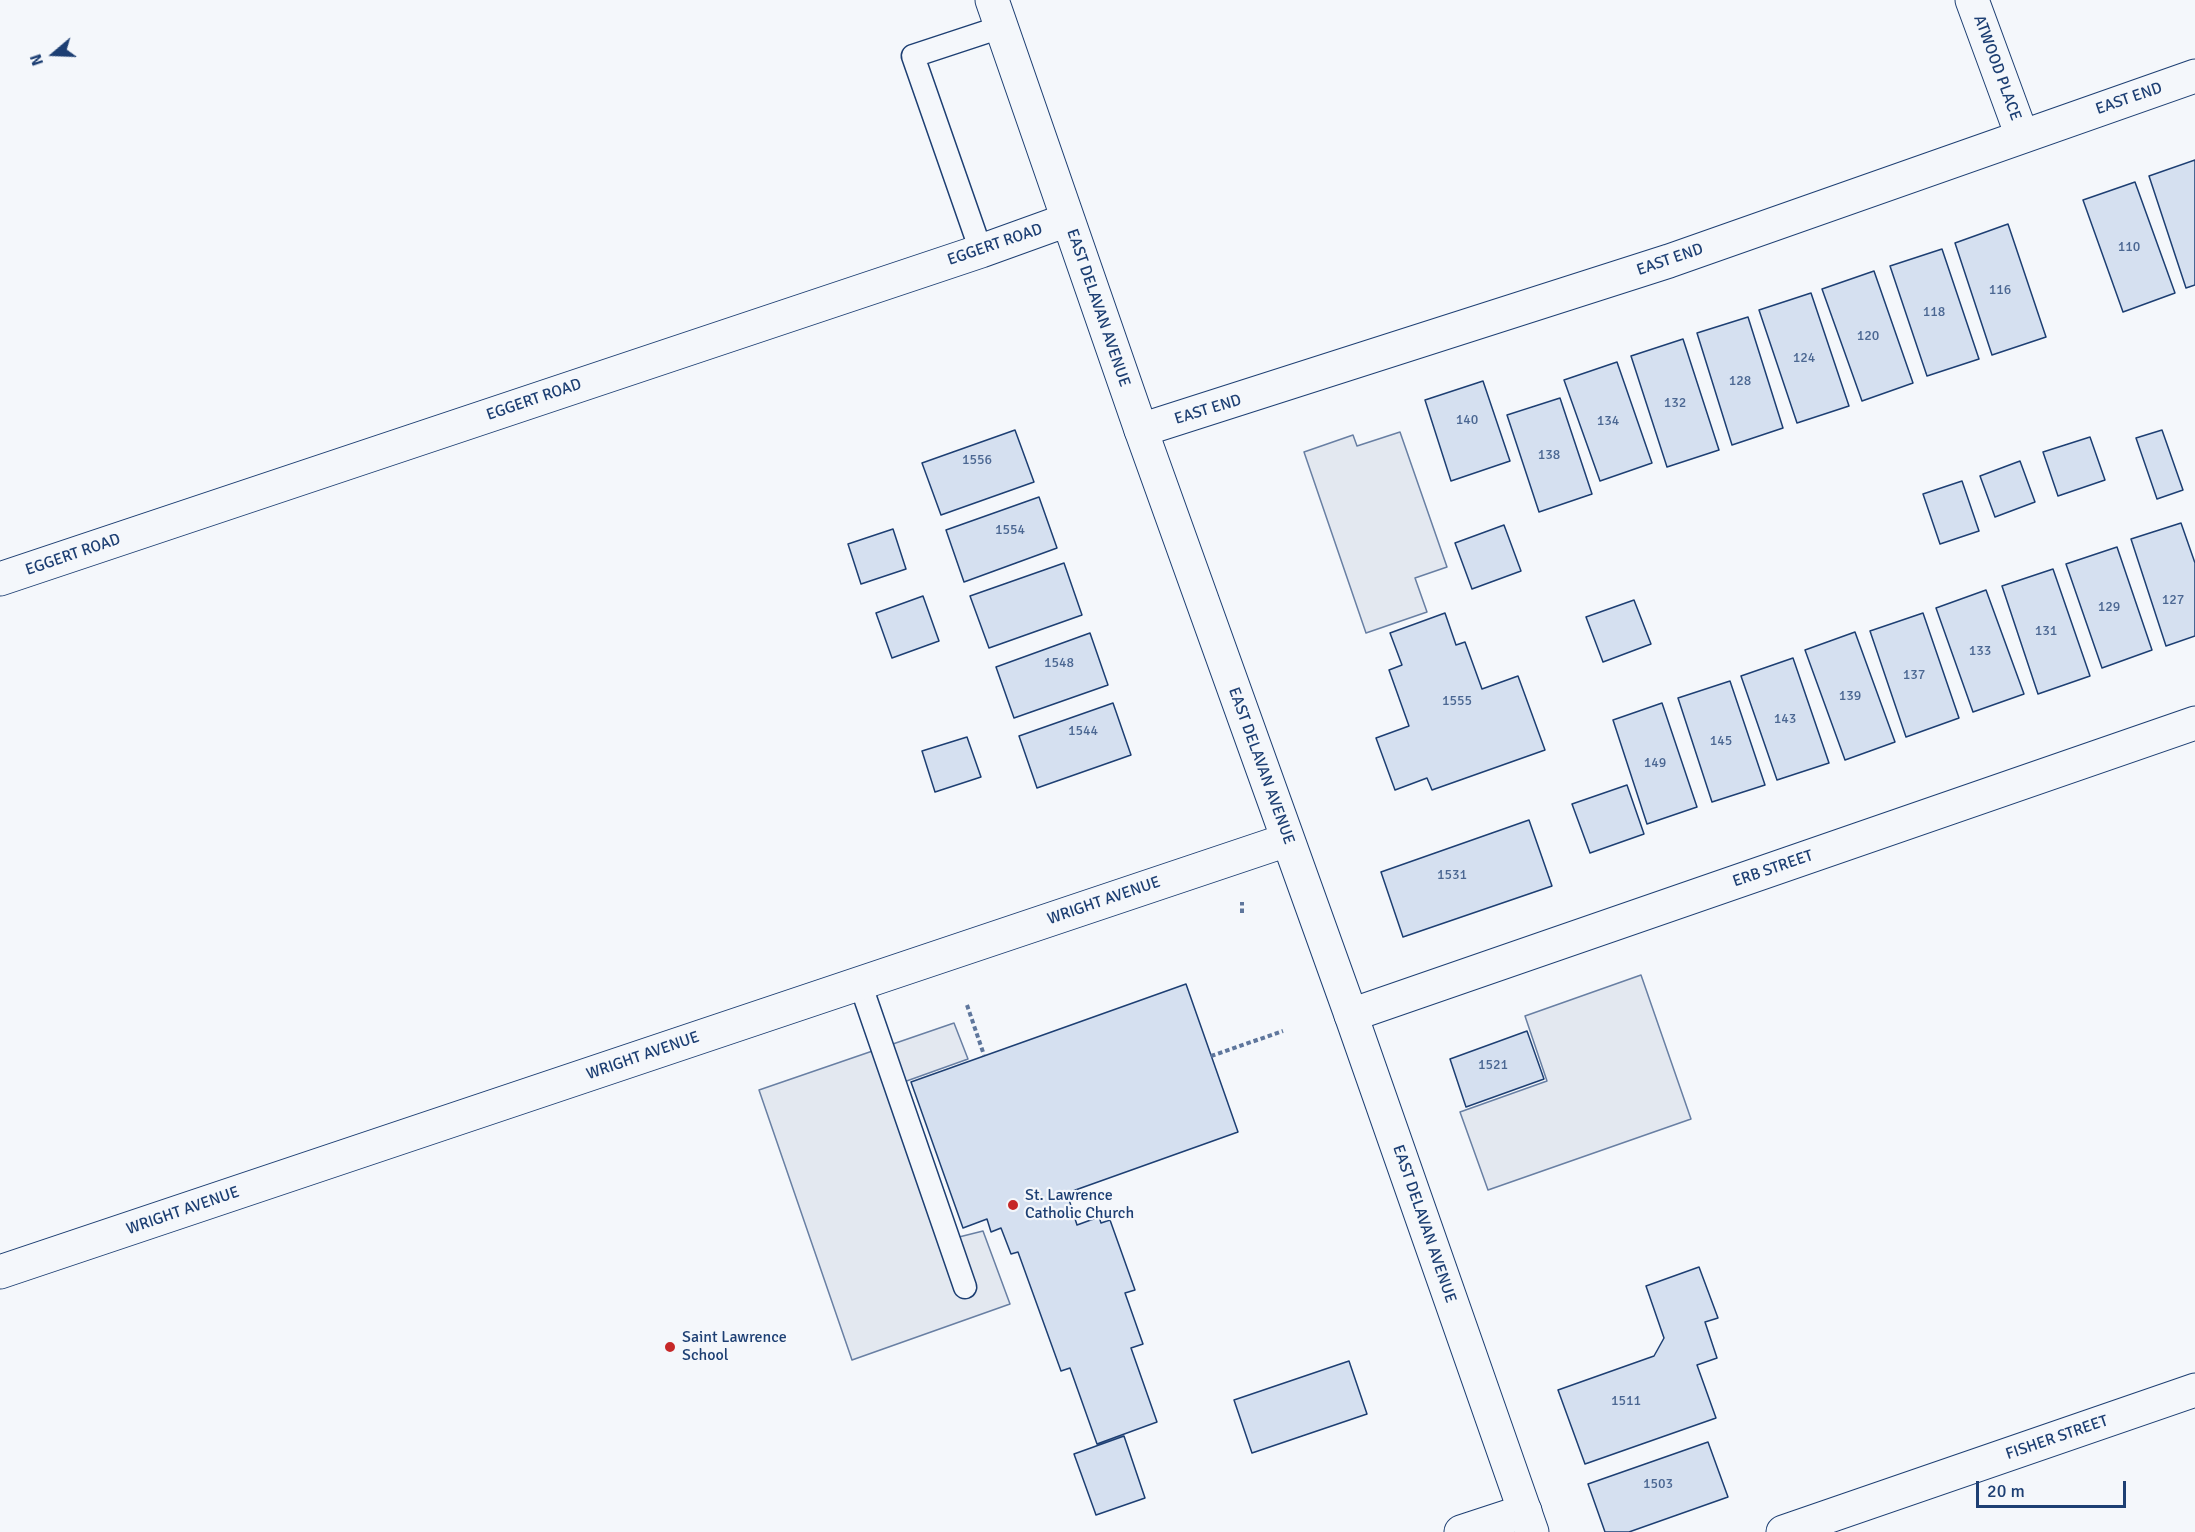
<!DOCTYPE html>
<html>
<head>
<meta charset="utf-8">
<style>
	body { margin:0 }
	#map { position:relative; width:2195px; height:1532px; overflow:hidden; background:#f4f7fb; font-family:Signika,sans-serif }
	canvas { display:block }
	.north { position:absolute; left:24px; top:24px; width:60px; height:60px; -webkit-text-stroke:4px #f4f7fb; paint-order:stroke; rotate:251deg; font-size:16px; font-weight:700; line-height:24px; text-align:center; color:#1d3f73 }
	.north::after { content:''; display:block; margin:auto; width:21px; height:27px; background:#1d3f73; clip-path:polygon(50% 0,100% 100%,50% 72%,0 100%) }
	.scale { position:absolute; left:1976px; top:1481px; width:150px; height:27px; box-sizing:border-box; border:3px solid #1d3f73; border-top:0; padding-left:8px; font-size:18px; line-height:21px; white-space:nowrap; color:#1d3f73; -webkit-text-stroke:4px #f4f7fb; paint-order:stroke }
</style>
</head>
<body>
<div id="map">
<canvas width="2195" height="1532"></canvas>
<div class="north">N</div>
<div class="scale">20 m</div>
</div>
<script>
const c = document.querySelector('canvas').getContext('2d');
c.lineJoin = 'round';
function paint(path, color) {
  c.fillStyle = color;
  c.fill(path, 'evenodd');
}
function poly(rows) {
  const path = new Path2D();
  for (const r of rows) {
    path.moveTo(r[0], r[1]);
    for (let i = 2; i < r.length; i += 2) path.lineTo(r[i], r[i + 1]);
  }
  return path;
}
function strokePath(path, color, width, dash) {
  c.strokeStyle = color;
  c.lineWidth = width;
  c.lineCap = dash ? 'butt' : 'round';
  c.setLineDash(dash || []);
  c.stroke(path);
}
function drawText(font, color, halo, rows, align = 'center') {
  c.font = font + ' Signika,sans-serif';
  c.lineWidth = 4.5;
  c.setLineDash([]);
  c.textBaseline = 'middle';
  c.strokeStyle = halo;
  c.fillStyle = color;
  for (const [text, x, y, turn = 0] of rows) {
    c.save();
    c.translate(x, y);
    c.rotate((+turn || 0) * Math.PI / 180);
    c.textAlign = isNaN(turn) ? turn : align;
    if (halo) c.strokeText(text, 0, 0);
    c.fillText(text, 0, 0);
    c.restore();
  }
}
const parking = poly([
	[1400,432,1447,567,1415,578,1427,612,1366,633,1304,452,1353,435,1357,446,1400,432],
	[1641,975,1691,1119,1488,1190,1460,1112,1547,1081,1525,1016,1641,975],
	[954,1023,968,1059,901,1083,955,1238,983,1231,1010,1304,852,1360,759,1090,954,1023]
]);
paint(parking, '#e3e8f0');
strokePath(parking, '#687fa3', 1.5);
const building = poly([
	[2195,160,2195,285,2186,288,2149,176,2195,160],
	[2135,182,2175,293,2123,312,2083,200,2135,182],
	[2008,224,2046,337,1992,355,1955,243,2008,224],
	[1942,249,1979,359,1927,376,1890,266,1942,249],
	[1874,271,1913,383,1862,401,1822,289,1874,271],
	[1811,293,1849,406,1797,423,1759,310,1811,293],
	[1748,317,1783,428,1732,445,1697,333,1748,317],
	[1683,339,1719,450,1667,467,1631,356,1683,339],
	[1617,362,1652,463,1600,481,1564,380,1617,362],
	[1483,381,1510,461,1451,481,1425,400,1483,381],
	[1560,398,1592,494,1539,512,1507,415,1560,398],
	[1015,430,1034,482,941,515,922,463,1015,430],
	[2162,430,2183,490,2157,499,2136,438,2162,430],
	[2090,437,2105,480,2058,496,2043,452,2090,437],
	[2020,461,2035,502,1995,517,1980,476,2020,461],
	[1962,481,1979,531,1940,544,1923,494,1962,481],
	[1039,497,1057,548,964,582,946,530,1039,497],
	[2181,523,2195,563,2195,636,2166,646,2131,539,2181,523],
	[1504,525,1521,571,1472,589,1455,543,1504,525],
	[893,529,906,569,861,584,848,544,893,529],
	[2117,547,2152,650,2102,668,2066,564,2117,547],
	[1064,563,1082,615,989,648,970,596,1064,563],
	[2053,569,2090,676,2038,694,2002,586,2053,569],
	[1986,590,2024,694,1973,712,1936,608,1986,590],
	[923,596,939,641,892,658,876,613,923,596],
	[1634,600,1651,644,1603,662,1586,617,1634,600],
	[1445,613,1456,645,1465,642,1482,689,1518,676,1545,750,1432,790,1427,778,1395,790,1376,738,1409,726,1389,670,1402,665,1390,633,1445,613],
	[1923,613,1959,718,1906,737,1870,631,1923,613],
	[1855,632,1895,742,1845,760,1805,650,1855,632],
	[1090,633,1108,685,1014,718,996,667,1090,633],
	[1793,658,1829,763,1777,780,1741,676,1793,658],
	[1730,681,1765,785,1712,802,1678,698,1730,681],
	[1113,703,1131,755,1037,788,1019,736,1113,703],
	[1662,703,1697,807,1647,824,1613,720,1662,703],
	[967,737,981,777,935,792,922,751,967,737],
	[1627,785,1644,834,1590,853,1572,804,1627,785],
	[1529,820,1552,886,1403,937,1381,872,1529,820],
	[1186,984,1238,1132,1067,1193,1077,1225,1099,1217,1101,1223,1110,1220,1135,1290,1125,1293,1143,1344,1131,1348,1157,1422,1097,1444,1070,1368,1061,1371,1018,1252,1011,1254,1001,1228,991,1232,987,1219,963,1228,911,1082,1186,984],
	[1527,1031,1544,1079,1466,1107,1450,1059,1527,1031],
	[1699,1267,1718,1318,1705,1322,1717,1358,1697,1365,1716,1418,1585,1464,1558,1390,1654,1356,1664,1338,1646,1286,1699,1267],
	[1349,1361,1367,1414,1252,1453,1234,1400,1349,1361],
	[1124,1436,1145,1498,1096,1515,1074,1454,1124,1436],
	[1708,1442,1728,1497,1629,1532,1605,1532,1588,1484,1708,1442]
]);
paint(building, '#d5e0f0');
strokePath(building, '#1d3f73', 1.5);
const lane = poly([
	[981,251,913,56,1001,27],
	[860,983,965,1287]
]);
const street = poly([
	[1972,0,2022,136],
	[1141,430,1669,261,2195,76],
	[1351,1015,2195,723],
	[0,1272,1287,840],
	[1461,1532,1525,1511],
	[1783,1532,2195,1390]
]);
const secondary = poly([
	[992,0,1141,430,1351,1015,1532,1532],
	[0,579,981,251,1067,220]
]);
strokePath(lane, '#1d3f73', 25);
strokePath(street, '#1d3f73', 35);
strokePath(secondary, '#1d3f73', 35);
strokePath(poly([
	[1242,913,1242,902],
	[967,1005,984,1055],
	[1211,1056,1283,1031]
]), '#5e769c', 4, [4.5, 3]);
strokePath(lane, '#f4f7fb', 22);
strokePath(street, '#f4f7fb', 33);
strokePath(secondary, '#f4f7fb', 33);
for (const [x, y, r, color] of [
	[1013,1205,6,"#c62828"],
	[670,1347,6,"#c62828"]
]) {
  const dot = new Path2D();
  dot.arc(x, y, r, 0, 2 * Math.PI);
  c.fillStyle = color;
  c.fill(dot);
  strokePath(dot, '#f4f7fb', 2);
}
drawText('14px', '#4b6792', null, [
	["110",2129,247],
	["116",2000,290],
	["118",1934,312],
	["120",1868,336],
	["124",1804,358],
	["128",1740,381],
	["132",1675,403],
	["140",1467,420],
	["134",1608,421],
	["138",1549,455],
	["1556",977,460],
	["1554",1010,530],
	["127",2173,600],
	["129",2109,607],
	["131",2046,631],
	["133",1980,651],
	["1548",1059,663],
	["137",1914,675],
	["139",1850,696],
	["1555",1457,701],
	["143",1785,719],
	["1544",1083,731],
	["145",1721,741],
	["149",1655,763],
	["1531",1452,875],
	["1521",1493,1065],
	["1511",1626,1401],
	["1503",1658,1484]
]);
drawText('16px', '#1d3f73', '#f4f7fb', [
	["ATWOOD PLACE",1997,68,70],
	["EAST END",2129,99,-19],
	["EGGERT ROAD",995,245,-19],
	["EAST END",1670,260,-19],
	["EAST DELAVAN AVENUE",1098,308,71],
	["EGGERT ROAD",534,400,-19],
	["EAST END",1208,410,-17],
	["EGGERT ROAD",73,555,-19],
	["EAST DELAVAN AVENUE",1261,766,70],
	["ERB STREET",1773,869,-19],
	["WRIGHT AVENUE",1104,901,-19],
	["WRIGHT AVENUE",643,1056,-19],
	["WRIGHT AVENUE",183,1211,-19],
	["EAST DELAVAN AVENUE",1424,1224,71],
	["FISHER STREET",2057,1438,-19]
]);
drawText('16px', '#1d3f73', '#f4f7fb', [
	["St. Lawrence",1025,1196],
	["Catholic Church",1025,1214],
	["Saint Lawrence",682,1338],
	["School",682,1356]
], 'left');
</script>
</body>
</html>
